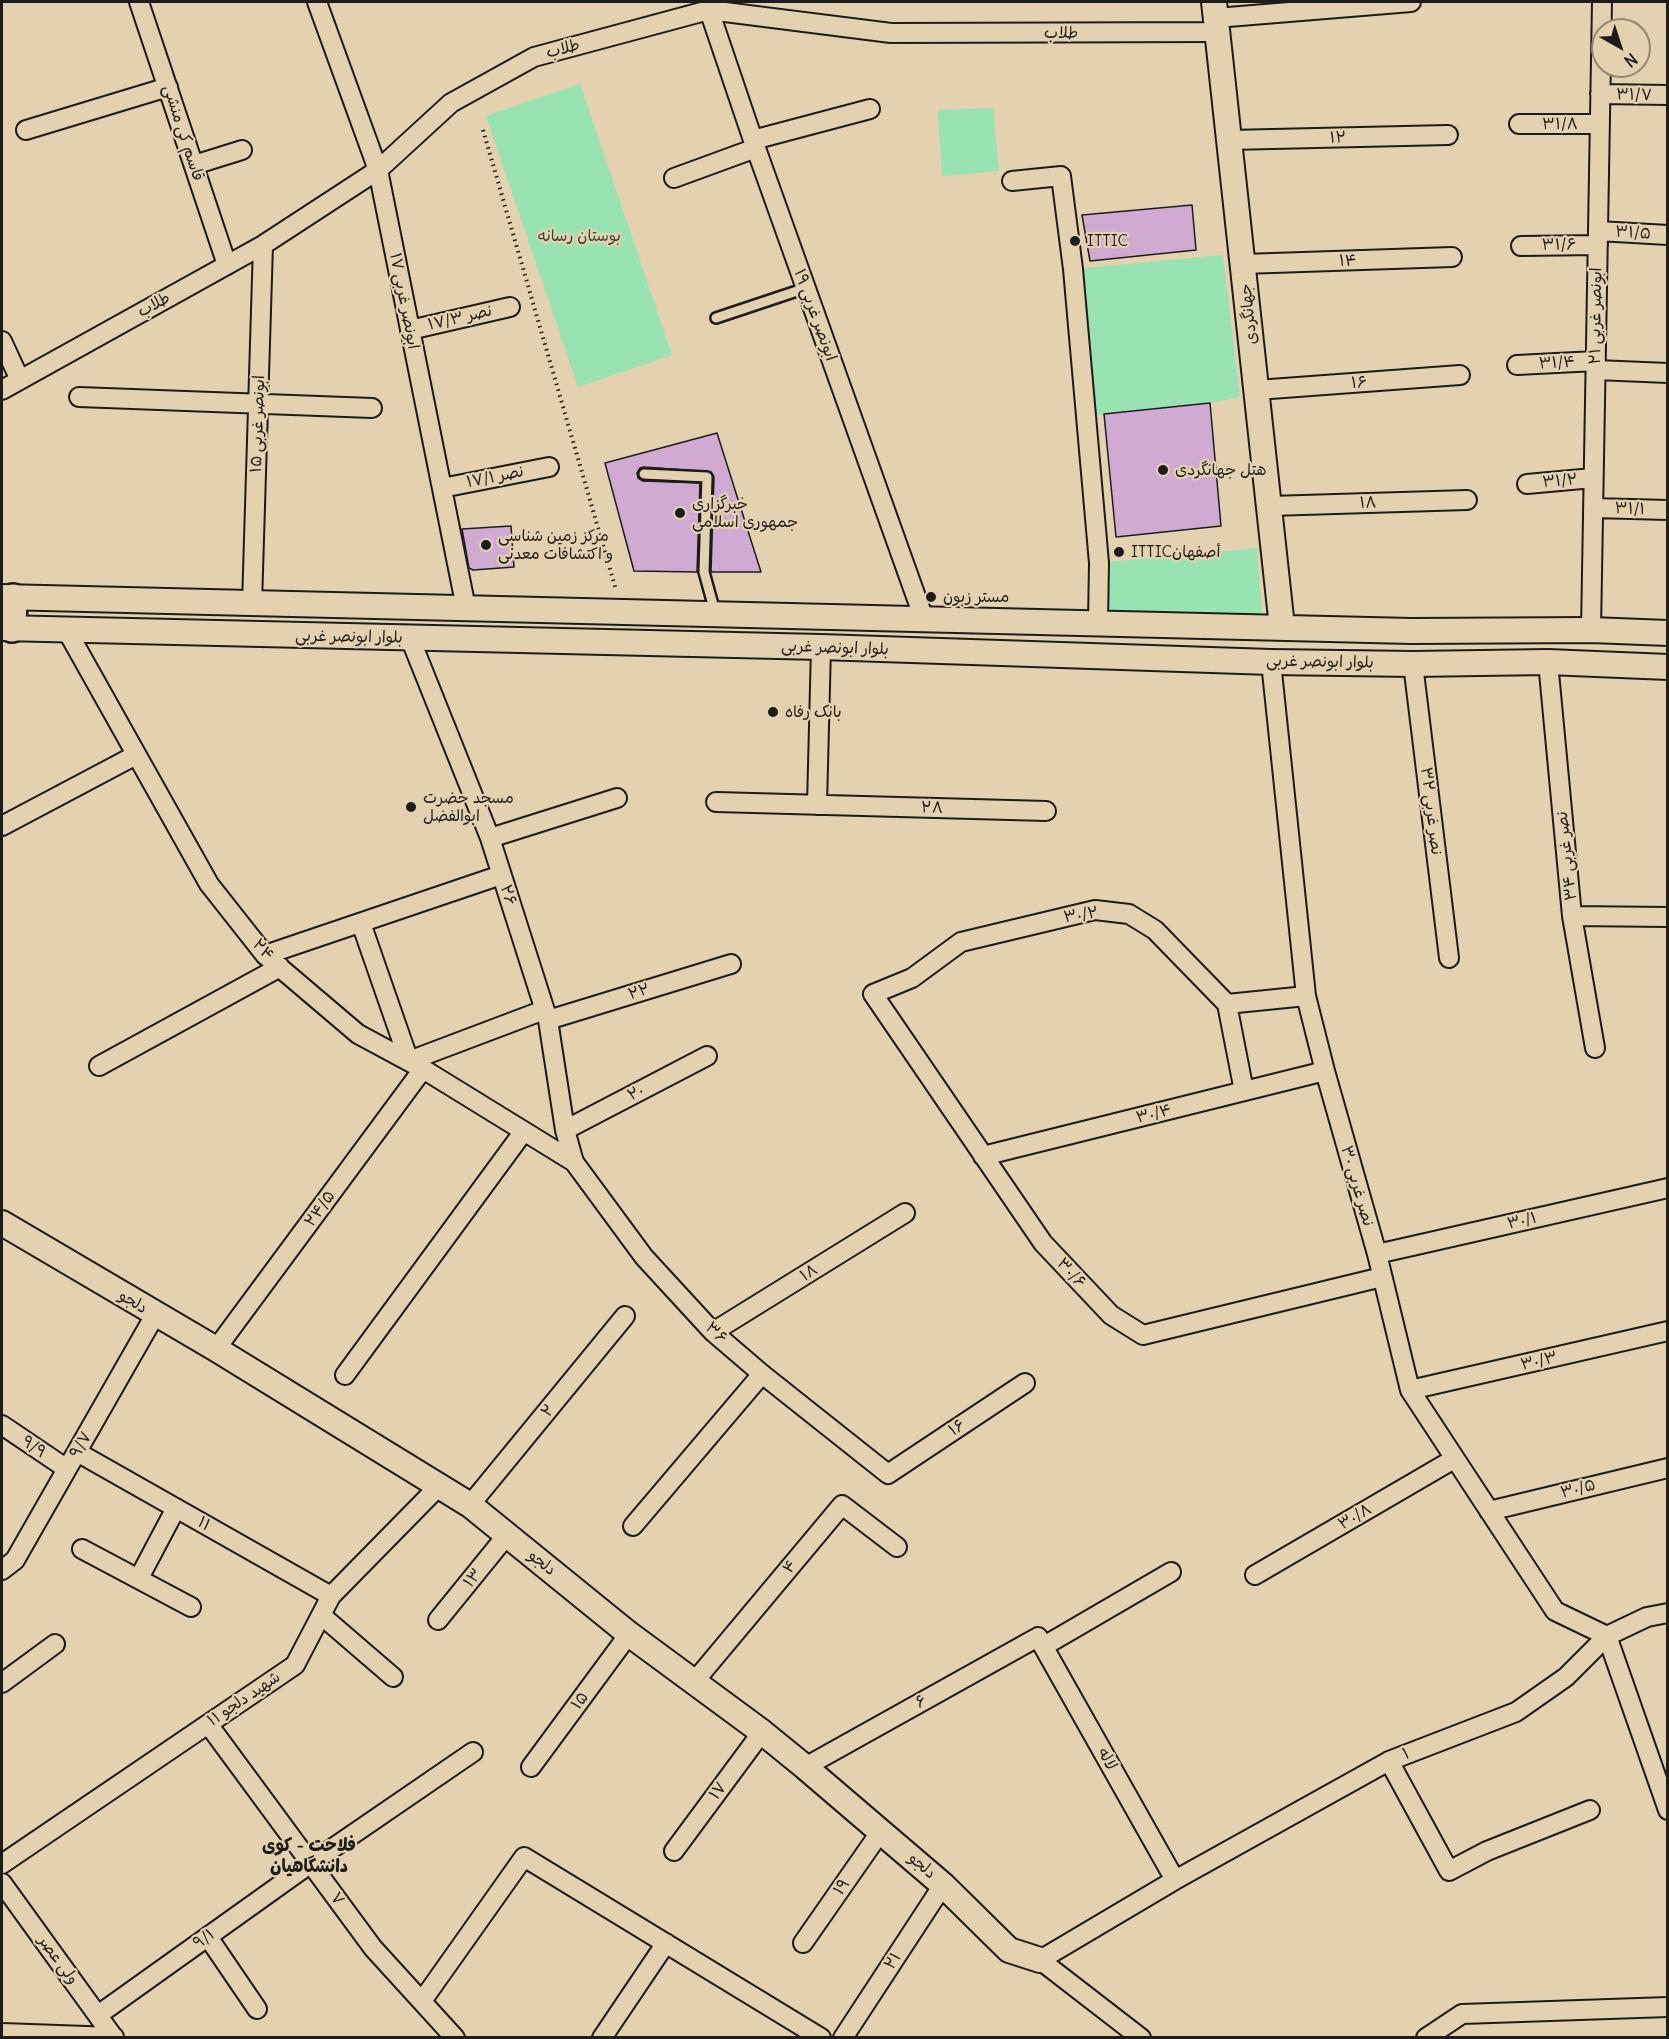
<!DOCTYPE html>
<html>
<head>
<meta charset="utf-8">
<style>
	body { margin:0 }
	#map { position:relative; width:1669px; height:2039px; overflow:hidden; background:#e4d1af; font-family:Delius,sans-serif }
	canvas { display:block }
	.frame { position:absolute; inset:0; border:3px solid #1c1c1c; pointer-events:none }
	.north { position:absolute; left:1591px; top:18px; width:60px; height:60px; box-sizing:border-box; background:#e4d1af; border:2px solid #948974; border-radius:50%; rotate:141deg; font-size:16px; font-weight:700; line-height:24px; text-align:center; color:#1c1c1c }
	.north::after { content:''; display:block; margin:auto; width:21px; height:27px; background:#1c1c1c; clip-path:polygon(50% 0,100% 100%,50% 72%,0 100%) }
</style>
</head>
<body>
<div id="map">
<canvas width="1669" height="2039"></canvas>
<div class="frame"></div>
<div class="north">N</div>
</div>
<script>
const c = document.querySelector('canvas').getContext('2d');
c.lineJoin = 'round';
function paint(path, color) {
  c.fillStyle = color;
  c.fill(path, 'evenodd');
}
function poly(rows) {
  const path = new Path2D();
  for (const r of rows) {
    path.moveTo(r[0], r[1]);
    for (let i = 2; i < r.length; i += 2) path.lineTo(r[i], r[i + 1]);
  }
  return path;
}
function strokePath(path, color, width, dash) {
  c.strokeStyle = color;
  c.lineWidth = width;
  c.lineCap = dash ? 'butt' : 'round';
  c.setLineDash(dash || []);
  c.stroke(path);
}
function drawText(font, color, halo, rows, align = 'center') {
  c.font = font + ' Delius,"Playpen Sans Arabic",sans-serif';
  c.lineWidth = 4.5;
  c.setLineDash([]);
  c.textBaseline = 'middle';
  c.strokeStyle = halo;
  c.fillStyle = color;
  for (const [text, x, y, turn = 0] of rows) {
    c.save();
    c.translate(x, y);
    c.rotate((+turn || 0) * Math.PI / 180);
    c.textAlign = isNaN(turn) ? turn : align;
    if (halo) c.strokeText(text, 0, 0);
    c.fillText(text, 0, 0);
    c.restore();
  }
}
paint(poly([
	[580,84,672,355,578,387,486,116],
	[993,108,999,171,942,176,938,110],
	[1223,255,1240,397,1210,403,1086,416,1073,269],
	[1257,548,1263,627,1098,622,1099,563]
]), '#99e2b2');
const building = poly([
	[1192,205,1196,250,1090,261,1082,215,1192,205],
	[1210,403,1221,526,1116,537,1104,414,1210,403],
	[717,433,761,572,711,572,714,477,711,472,644,467,640,468,637,473,638,478,643,481,700,483,697,572,634,571,605,463,717,433],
	[511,526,514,567,473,570,469,568,462,529,511,526]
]);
paint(building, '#d0aad2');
strokePath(building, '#1c1c1c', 1.5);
const lane = poly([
	[716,318,806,288],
	[644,474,707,477,704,572,715,612]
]);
const street = poly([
	[139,2,227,265],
	[317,2,378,170,466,608],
	[709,10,753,140,924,619],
	[1216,18,1411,2],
	[1600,94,1668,95],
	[1519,124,1600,124],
	[26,130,168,87],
	[753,140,870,109],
	[1229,140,1448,135],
	[194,165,242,150],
	[674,178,756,148],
	[1012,181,1061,176,1073,269,1099,563,1098,622],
	[1598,231,1668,235],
	[1521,246,1598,245],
	[1243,264,1452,257],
	[410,330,510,307],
	[2,341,20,380],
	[1517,365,1596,361],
	[1596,370,1668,373],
	[2,390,263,245,378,170,451,103,534,57,709,10,891,33,1217,32],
	[1257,390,1460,375],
	[79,397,372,408],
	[1527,484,1593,478],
	[442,488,549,467],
	[1270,506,1467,500],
	[1593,508,1668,510],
	[252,604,263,245],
	[66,629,209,884,265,955,358,1034,423,1069,574,1162],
	[1591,630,1602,2],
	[410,638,490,838,548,1020,565,1130,574,1162,644,1257,713,1332,762,1374,888,1474,1025,1383],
	[1271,662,1306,996,1325,1071,1377,1254,1410,1390,1555,1611,1607,1636],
	[1548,662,1572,916,1595,1048],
	[1413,664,1449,958],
	[716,802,1046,811],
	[817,805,821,647],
	[2,826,136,755],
	[490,838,617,798],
	[1572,916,1668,917],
	[361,923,409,1061,544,1010],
	[265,955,501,875],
	[1306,996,1227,1004,1155,930,1129,914,1095,910,961,942,912,978,873,994,1043,1243,1111,1315,1143,1335,1382,1277],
	[1227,1004,1244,1091],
	[548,1020,731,964],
	[99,1066,280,967],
	[565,1130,707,1056],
	[983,1156,1325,1071],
	[1377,1254,1668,1188],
	[713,1332,905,1213],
	[216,1349,423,1069],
	[345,1375,524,1131],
	[1410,1390,1668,1331],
	[2,1425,67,1469],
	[77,1452,331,1596],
	[470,1505,625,1316],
	[1489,1511,1668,1468],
	[633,1526,762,1374],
	[82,1549,191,1607],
	[2,1570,15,1560,155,1315],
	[1255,1575,1454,1459],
	[139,1578,176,1508],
	[321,1615,393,1677],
	[438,1620,507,1535],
	[1607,1636,1668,1810],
	[1044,1646,1171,1572],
	[694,1682,842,1505,897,1547],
	[2,1683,55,1644],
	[208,1724,373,1948,455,2038],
	[1389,1761,1449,1871,1487,1851,1590,1810],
	[531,1767,629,1634],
	[805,1767,1038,1637,1175,1880],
	[674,1851,762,1732],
	[2,1864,295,1665,331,1596,440,1485],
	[2,1883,114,2038],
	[208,1937,257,2009],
	[803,1943,881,1831],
	[422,2001,524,1857,821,2038],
	[98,2015,311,1863,473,1752],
	[2,2033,114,2037],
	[602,2038,666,1943],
	[843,2038,943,1885],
	[1141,2038,1040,1960,1175,1880,1389,1761,1516,1712,1566,1677,1607,1636,1647,1617,1668,1613],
	[1426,2038,1462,2014,1668,2007]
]);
const secondary = poly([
	[1214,2,1282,627],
	[2,597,1411,631,1591,630,1668,633],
	[2,628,821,647,1271,662,1413,664,1548,662,1668,667],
	[2,1223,216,1349,470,1505,629,1634,762,1732,805,1767,943,1885,1009,1950,1040,1960]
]);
const primary = poly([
	[12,628,13,598]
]);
strokePath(lane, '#1c1c1c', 14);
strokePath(street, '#1c1c1c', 22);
strokePath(secondary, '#1c1c1c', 28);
strokePath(primary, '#1c1c1c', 32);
strokePath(poly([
	[483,130,616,590]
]), '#1c1c1c', 4, [1.5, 4.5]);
strokePath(lane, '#e4d1af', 9);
strokePath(street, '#e4d1af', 18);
strokePath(secondary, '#e4d1af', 24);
strokePath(primary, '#e4d1af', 27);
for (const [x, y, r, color] of [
	[1075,241,6,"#1c1c1c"],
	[1163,470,6,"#1c1c1c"],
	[680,513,6,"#1c1c1c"],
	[486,545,6,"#1c1c1c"],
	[1119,552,6,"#1c1c1c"],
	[931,597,6,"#1c1c1c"],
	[773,712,6,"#1c1c1c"],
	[411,807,6,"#1c1c1c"]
]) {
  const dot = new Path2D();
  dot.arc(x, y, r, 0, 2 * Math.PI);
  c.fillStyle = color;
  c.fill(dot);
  strokePath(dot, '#e4d1af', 2);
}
drawText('16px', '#1c1c1c', '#e4d1af', [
	["طلاب",1061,33],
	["طلاب",563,49,-15],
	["۳۱/۷",1634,95,1],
	["۳۱/۸",1560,124],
	["قاسم کی منشی",183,133,72],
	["۱۲",1338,138,-1],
	["۳۱/۵",1633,233,3],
	["۳۱/۶",1559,245,-1],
	["۱۴",1348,261,-2],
	["ابونصر غربی ۱۷",404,301,79],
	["طلاب",154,305,-29],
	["جهانگردی",1249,314,-96],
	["ابونصر غربی ۱۹",815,315,70],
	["ابونصر غربی ۲۱",1596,316,-89],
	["نصر ۱۷/۳",460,318,-13],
	["۳۱/۴",1557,363,-3],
	["۱۶",1359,383,-4],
	["ابونصر غربی ۱۵",258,424,-88],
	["نصر ۱۷/۱",495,477,-11],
	["۳۱/۲",1560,481,-5],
	["۱۸",1368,503,-2],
	["۳۱/۱",1630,509,2],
	["بلوار ابونصر غربی",349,637,1],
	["بلوار ابونصر غربی",835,648,2],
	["بلوار ابونصر غربی",1320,662,1],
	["۲۸",932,808,2],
	["نصر غربی ۳۲",1431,811,83],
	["نصر غربی ۳۴",1567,856,-96],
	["۲۶",508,895,72],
	["۳۰/۲",1081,915,-9],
	["۲۴",263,950,47],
	["۲۲",639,992,-17],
	["۲۰",636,1093,-28],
	["۳۰/۴",1154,1114,-14],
	["نصر غربی ۳۰",1357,1186,74],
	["۲۴/۵",320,1209,-54],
	["۳۰/۱",1522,1221,-13],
	["۱۸",809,1273,-32],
	["۳۰/۶",1071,1273,47],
	["دلجو",133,1302,31],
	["۳۶",716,1333,44],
	["۳۰/۳",1539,1361,-13],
	["۲",548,1411,-51],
	["۱۶",957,1428,-34],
	["۹/۷",81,1445,-60],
	["۹/۹",34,1447,34],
	["۳۰/۵",1578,1489,-14],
	["۳۰/۸",1355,1517,-30],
	["۱۱",204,1524,30],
	["دلجو",542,1563,39],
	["۴",790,1567,-50],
	["۱۳",473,1578,-51],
	["شهید دلجو ۱۱",244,1699,-34],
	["۱۵",580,1701,-54],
	["۶",921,1702,-29],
	["۱",1406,1754,-21],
	["لاله",1107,1759,61],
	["۱۷",718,1791,-54],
	["دلجو",922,1866,41],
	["۱۹",842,1887,-55],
	["۷",337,1899,54],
	["۹/۱",204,1939,-35],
	["ولی عصر",58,1960,54],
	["۲۱",893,1961,-57]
]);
drawText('16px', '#35443a', '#e4d1af', [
	["بوستان رسانه",579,236]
]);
drawText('16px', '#1c1c1c', '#e4d1af', [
	["ITTIC",1087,241],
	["هتل جهانگردی",1175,470],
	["خبرگزاری",692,504],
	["جمهوری اسلامی",692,522],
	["مرکز زمین شناسی",498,536],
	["و اکتشافات معدنی",498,554],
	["ITTICأصفهان",1131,552],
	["مستر زبون",943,597],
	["بانک رفاه",785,712],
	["مسجد حضرت",423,798],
	["ابوالفضل",423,816]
], 'left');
drawText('bold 18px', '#1c1c1c', '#e4d1af', [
	["فلاحت - کوی",309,1846],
	["دانشگاهیان",309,1867]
]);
</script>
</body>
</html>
